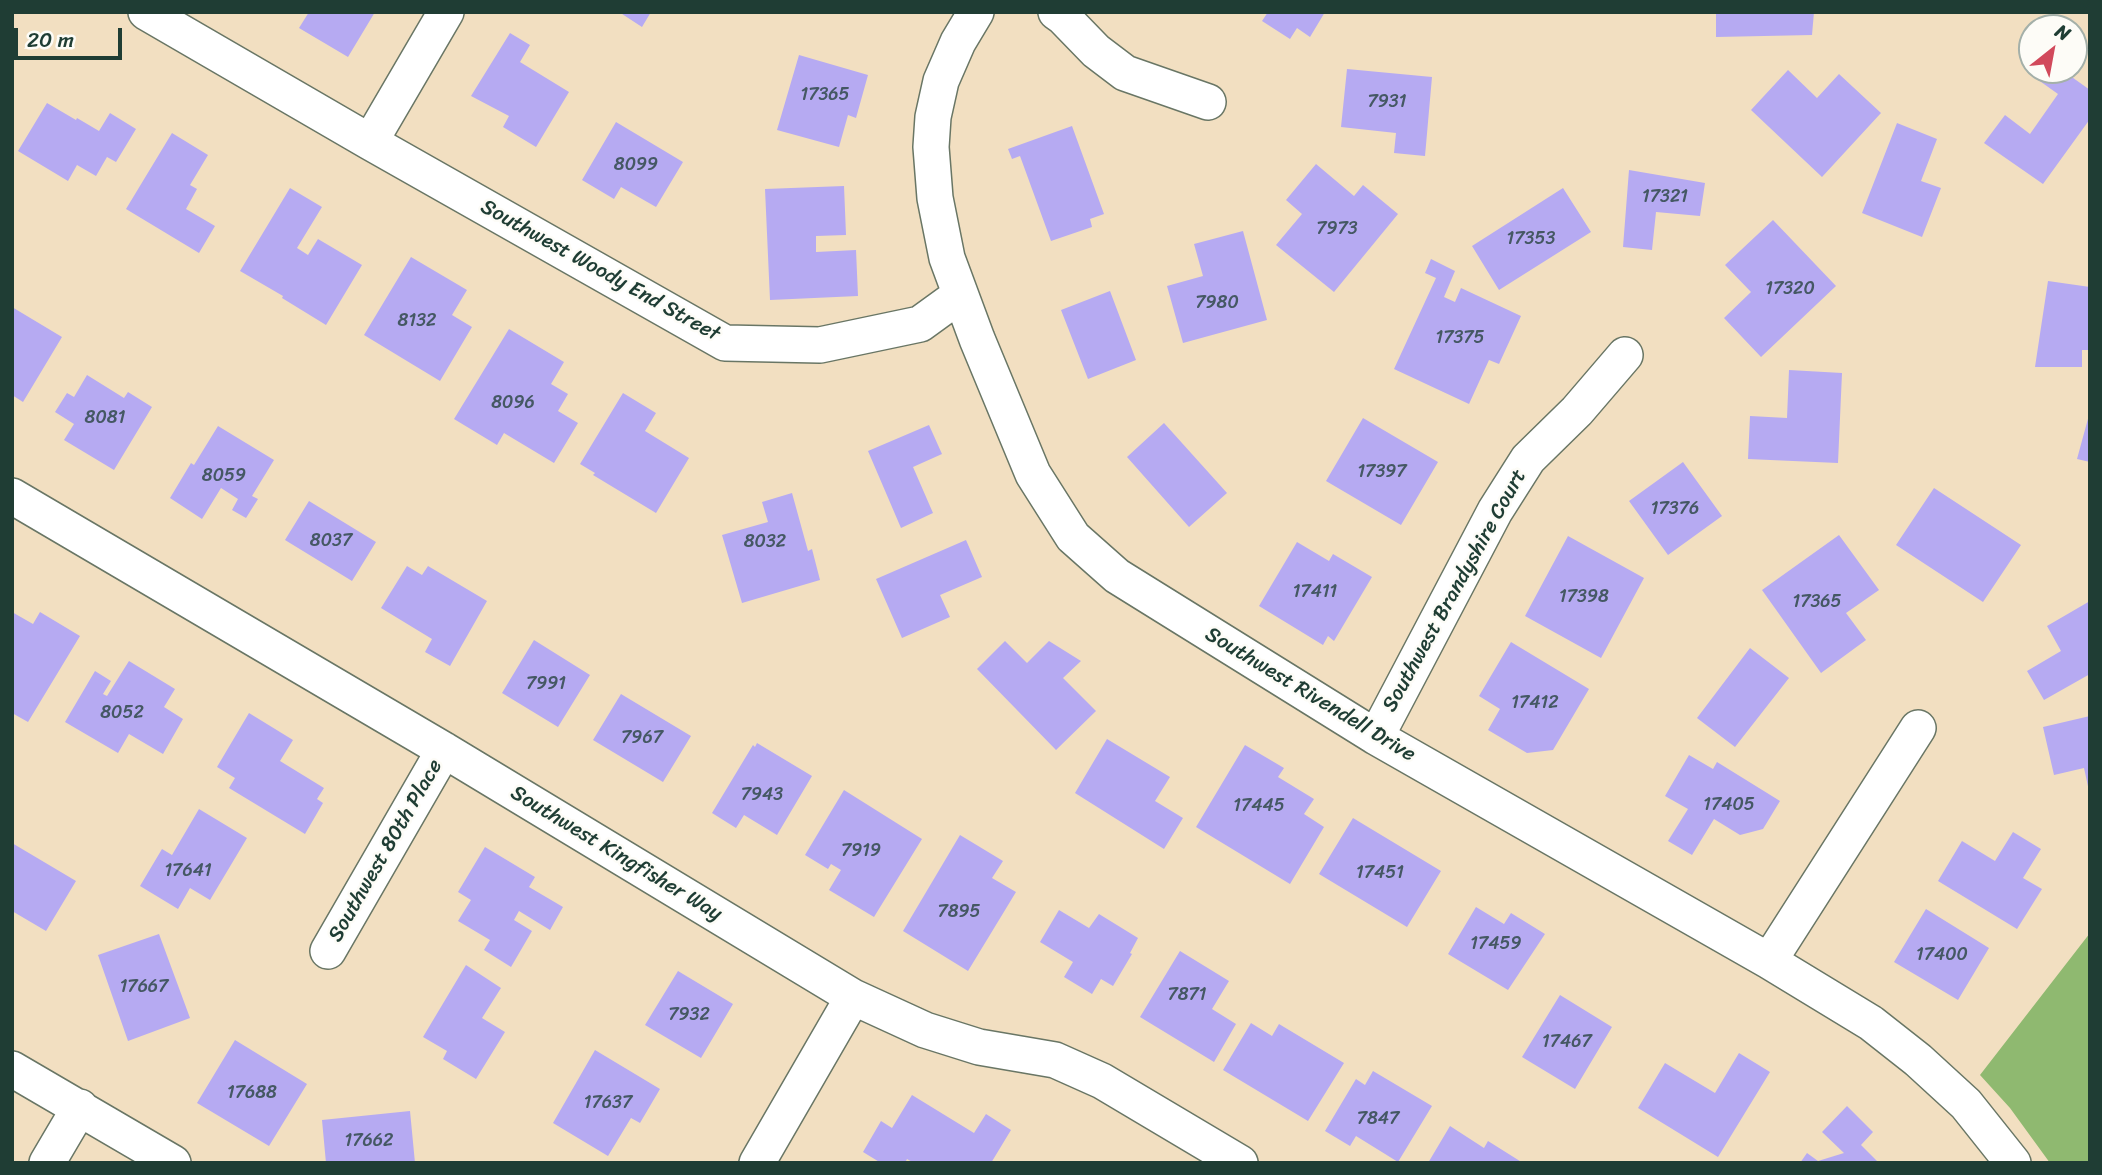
<!DOCTYPE html>
<html>
<head>
<meta charset="utf-8">
<style>
	body { margin:0 }
	#map { position:relative; width:2102px; height:1175px; overflow:hidden; background:#f2dfc1; font-family:Sriracha,sans-serif }
	canvas { display:block }
	.frame { position:absolute; inset:0; border:14px solid #1f3d34; pointer-events:none }
	.north { position:absolute; left:2018px; top:14px; width:70px; height:70px; box-sizing:border-box; background:#fdfcf7; border:2px solid #a4b0a9; border-radius:50%; rotate:31deg; font-size:19px; font-weight:700; line-height:28px; text-align:center; color:#1f3d34 }
	.north::after { content:''; display:block; margin:auto; width:24px; height:32px; background:#d1495b; clip-path:polygon(50% 0,100% 100%,50% 72%,0 100%) }
	.scale { position:absolute; left:14px; top:28px; width:108px; height:32px; box-sizing:border-box; border:4px solid #1f3d34; border-top:0; padding-left:9px; font-size:21px; line-height:24px; white-space:nowrap; color:#1f3d34; -webkit-text-stroke:5px #fdfcf7; paint-order:stroke }
</style>
</head>
<body>
<div id="map">
<canvas width="2102" height="1175"></canvas>
<div class="frame"></div>
<div class="north">N</div>
<div class="scale">20 m</div>
</div>
<script>
const c = document.querySelector('canvas').getContext('2d');
c.lineJoin = 'round';
function paint(path, color) {
  c.fillStyle = color;
  c.fill(path, 'evenodd');
}
function poly(rows) {
  const path = new Path2D();
  for (const r of rows) {
    path.moveTo(r[0], r[1]);
    for (let i = 2; i < r.length; i += 2) path.lineTo(r[i], r[i + 1]);
  }
  return path;
}
function strokePath(path, color, width, dash) {
  c.strokeStyle = color;
  c.lineWidth = width;
  c.lineCap = dash ? 'butt' : 'round';
  c.setLineDash(dash || []);
  c.stroke(path);
}
function drawText(font, color, halo, rows, align = 'center') {
  c.font = font + ' Sriracha,sans-serif';
  c.lineWidth = 5;
  c.setLineDash([]);
  c.textBaseline = 'middle';
  c.strokeStyle = halo;
  c.fillStyle = color;
  for (const [text, x, y, turn = 0] of rows) {
    c.save();
    c.translate(x, y);
    c.rotate((+turn || 0) * Math.PI / 180);
    c.textAlign = isNaN(turn) ? turn : align;
    if (halo) c.strokeText(text, 0, 0);
    c.fillText(text, 0, 0);
    c.restore();
  }
}
paint(poly([
	[2090,933,2090,1163,2050,1163,2010,1108,1980,1075]
]), '#8fb970');
paint(poly([
	[309,12,375,12,348,57,299,28],
	[619,12,651,12,642,27],
	[1268,12,1325,12,1310,37,1297,28,1290,39,1262,21],
	[1716,12,1814,12,1812,35,1716,37],
	[510,33,530,45,520,62,569,92,536,147,503,127,509,116,471,96],
	[799,55,868,75,856,118,848,115,839,147,777,130],
	[2032,66,2032,70,2072,70,2069,75,2090,90,2090,119,2043,184,1984,143,2005,115,2030,134,2058,94,2027,72],
	[1347,69,1432,77,1425,156,1394,153,1396,133,1341,127],
	[1788,70,1817,98,1839,74,1881,113,1822,177,1751,110],
	[47,103,76,120,77,118,99,131,110,113,136,129,116,162,107,157,96,176,77,165,68,181,18,151],
	[616,122,683,162,656,207,621,187,614,199,582,180],
	[1897,123,1937,139,1921,181,1941,188,1922,237,1862,213],
	[1072,126,1104,214,1090,219,1092,227,1051,241,1020,156,1012,159,1008,149],
	[172,133,208,155,190,185,197,189,186,209,215,226,199,253,126,209],
	[1316,164,1354,196,1363,185,1398,214,1334,292,1276,245,1302,214,1286,200],
	[1629,170,1705,183,1700,216,1656,212,1652,250,1623,247],
	[844,186,846,235,816,236,816,252,856,250,858,296,770,300,765,189],
	[290,188,322,207,297,248,308,255,318,239,362,265,326,325,282,298,283,296,240,271],
	[1563,188,1591,232,1499,290,1472,246],
	[1773,220,1836,286,1761,357,1724,318,1751,292,1725,265],
	[1243,231,1267,320,1183,343,1167,286,1203,276,1194,244],
	[411,257,467,290,452,315,472,327,440,381,364,335],
	[1431,259,1455,271,1444,297,1455,302,1461,288,1521,316,1499,364,1489,360,1469,404,1394,369,1436,278,1425,273],
	[2048,281,2090,287,2090,350,2082,350,2082,367,2035,367],
	[1110,291,1136,360,1088,379,1061,310],
	[12,307,62,337,23,402,12,395],
	[509,329,564,362,551,384,568,394,558,411,578,423,554,463,504,433,497,445,454,419],
	[1789,370,1842,373,1838,463,1748,459,1750,416,1787,418],
	[87,375,124,398,128,392,152,407,114,470,64,440,74,424,55,412,67,393,74,397],
	[623,393,656,413,645,431,689,458,656,513,593,475,595,473,580,464],
	[2089,415,2090,415,2090,462,2077,459],
	[1363,418,1438,462,1401,525,1326,481],
	[1164,423,1227,493,1189,527,1127,457],
	[929,425,942,454,913,467,933,513,901,528,868,451],
	[218,426,274,460,252,496,258,499,246,518,232,510,238,499,221,488,202,519,170,498,191,463,194,465],
	[1683,462,1722,516,1668,555,1629,501],
	[1934,488,2021,545,1983,602,1896,545],
	[792,493,808,551,812,549,820,580,742,603,722,535,768,522,762,502],
	[309,501,376,542,352,581,285,540],
	[1839,535,1879,590,1846,613,1866,640,1821,673,1762,590],
	[1568,536,1644,578,1601,658,1525,616],
	[966,540,982,577,940,595,950,617,902,638,876,579],
	[1297,542,1329,561,1333,554,1372,577,1334,641,1328,636,1323,645,1259,606],
	[407,566,422,575,428,566,487,601,450,666,425,652,432,639,381,608],
	[2090,601,2090,674,2044,700,2027,671,2061,651,2047,626],
	[12,612,33,624,40,612,80,636,28,722,12,713],
	[534,640,590,675,558,727,502,693],
	[1005,641,1027,663,1049,641,1081,661,1063,678,1096,711,1056,750,977,669],
	[1511,642,1589,689,1553,750,1527,753,1488,730,1500,709,1479,696],
	[1750,648,1789,678,1735,747,1697,718],
	[129,661,175,689,164,707,183,719,163,754,129,734,118,753,65,722,95,671,111,681,103,694,107,696],
	[621,694,691,736,663,782,593,740],
	[249,713,293,740,280,761,324,788,317,799,323,803,305,834,229,788,235,778,217,767],
	[2090,716,2090,791,2089,791,2084,768,2054,775,2043,727],
	[1107,739,1170,777,1155,801,1183,818,1164,849,1075,793],
	[757,743,812,776,777,835,744,815,736,828,712,813,753,745,755,747],
	[1245,745,1284,768,1278,777,1314,799,1304,814,1324,827,1290,884,1196,827],
	[1689,755,1713,769,1717,762,1780,801,1763,829,1740,835,1714,819,1692,855,1668,841,1688,809,1665,796],
	[844,790,922,839,874,917,829,890,841,870,831,864,828,869,805,855],
	[199,809,247,838,210,900,190,888,178,909,140,886,162,849,172,855],
	[1353,818,1441,871,1407,927,1319,874],
	[2013,832,2041,849,2023,878,2042,889,2017,929,1938,881,1962,841,1995,861],
	[960,835,1003,861,992,878,1016,892,968,971,903,931],
	[12,843,76,881,46,931,12,911],
	[485,847,535,877,529,887,563,907,550,930,519,911,514,920,532,931,511,967,484,950,490,940,458,921,471,900,458,892],
	[1476,907,1504,924,1511,913,1545,934,1508,990,1448,954],
	[1926,909,1989,948,1958,1000,1894,962],
	[1059,910,1089,928,1099,914,1138,938,1130,953,1132,954,1113,986,1101,979,1092,994,1064,977,1073,962,1040,942],
	[159,934,190,1018,128,1041,98,955],
	[1180,951,1229,981,1212,1009,1236,1024,1214,1062,1140,1017],
	[466,965,501,988,482,1018,505,1032,476,1079,443,1059,447,1051,423,1037],
	[678,971,733,1004,701,1058,645,1025],
	[1560,995,1612,1027,1575,1089,1522,1057],
	[1251,1023,1272,1036,1279,1024,1344,1063,1308,1121,1223,1070],
	[235,1040,307,1084,269,1146,197,1103],
	[595,1050,660,1089,640,1123,631,1118,608,1156,553,1123],
	[1739,1053,1770,1072,1718,1157,1638,1108,1665,1063,1715,1093],
	[1373,1071,1432,1106,1398,1162,1356,1136,1350,1146,1325,1131,1356,1079,1365,1085],
	[912,1095,974,1133,986,1114,1011,1130,991,1163,914,1163,907,1159,905,1163,881,1163,863,1152,881,1121,892,1128],
	[1847,1106,1873,1132,1861,1145,1879,1163,1800,1163,1807,1153,1818,1161,1844,1153,1822,1132],
	[410,1111,415,1163,326,1163,322,1120],
	[1450,1126,1484,1148,1488,1141,1523,1163,1428,1163]
]), '#b6aaf2');
const street = poly([
	[146,12,370,142,725,343,820,345,920,324,960,295],
	[976,12,958,42,941,81,933,117,931,147,935,198,947,258,977,339,1033,474,1073,537,1117,576,1376,737,1769,961,1871,1023,1918,1060,1966,1104,2013,1163],
	[1056,12,1063,17,1096,51,1125,73,1208,102],
	[370,142,446,12],
	[12,496,444,750,853,997,925,1030,979,1047,1055,1060,1102,1081,1240,1163],
	[1376,737,1495,511,1528,459,1577,411,1625,355],
	[328,951,444,750],
	[1769,961,1918,728],
	[12,1069,173,1163],
	[47,1163,80,1107],
	[757,1163,853,997]
]);
strokePath(street, '#697665', 38);
strokePath(street, '#fff', 35);
drawText('18px', '#455864', null, [
	["17365",825,95],
	["7931",1387,102],
	["8099",636,165],
	["17321",1665,197],
	["7973",1337,229],
	["17353",1531,239],
	["17320",1790,289],
	["7980",1217,303],
	["8132",417,321],
	["17375",1460,338],
	["8096",513,403],
	["8081",105,418],
	["17397",1382,472],
	["8059",224,476],
	["17376",1675,509],
	["8037",331,541],
	["8032",765,542],
	["17411",1315,592],
	["17398",1584,597],
	["17365",1817,602],
	["7991",546,684],
	["17412",1535,703],
	["8052",122,713],
	["7967",642,738],
	["7943",762,795],
	["17405",1729,805],
	["17445",1259,806],
	["7919",861,851],
	["17641",188,871],
	["17451",1380,873],
	["7895",959,912],
	["17459",1496,944],
	["17400",1942,955],
	["17667",144,987],
	["7871",1187,995],
	["7932",689,1015],
	["17467",1567,1042],
	["17688",252,1093],
	["17637",608,1103],
	["7847",1378,1119],
	["17662",369,1141]
]);
drawText('21px', '#1f3d34', '#fdfcf7', [
	["Southwest Woody End Street",600,271,29],
	["Southwest Brandyshire Court",1455,591,-61],
	["Southwest Rivendell Drive",1310,695,31],
	["Southwest 80th Place",386,851,-60],
	["Southwest Kingfisher Way",616,854,31]
]);
</script>
</body>
</html>
